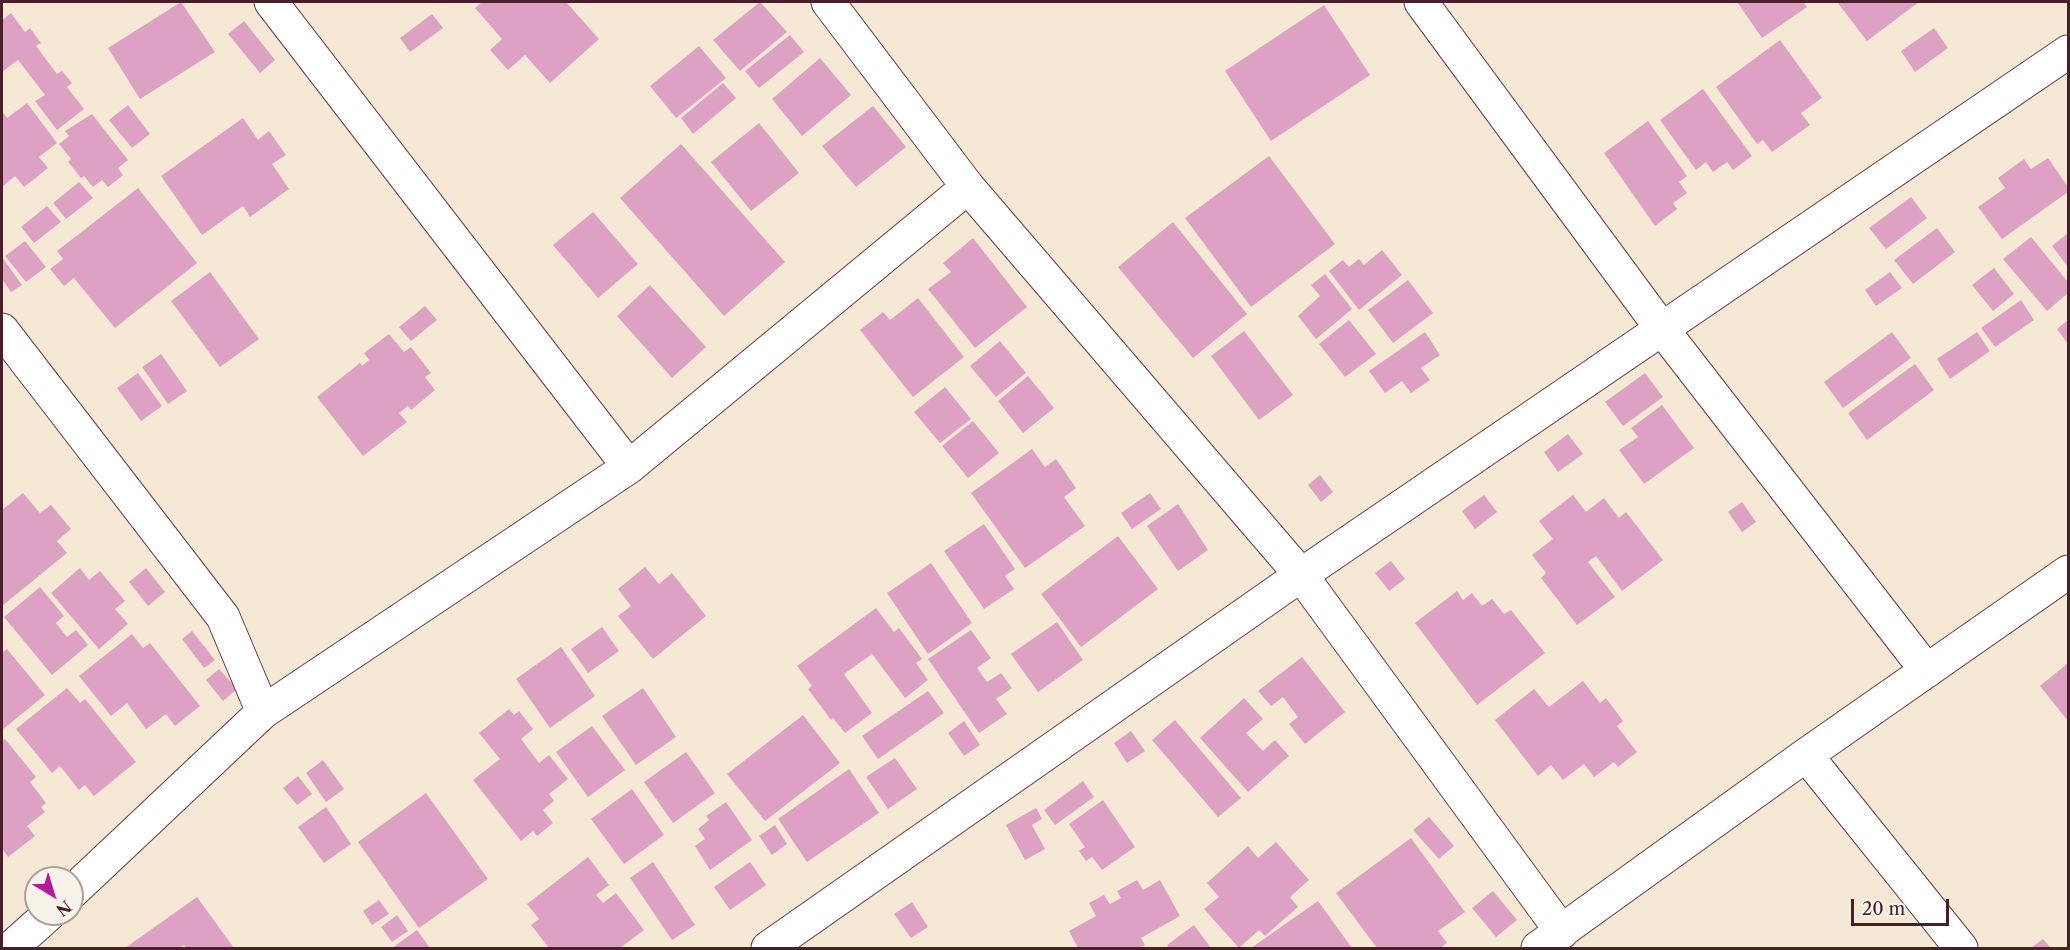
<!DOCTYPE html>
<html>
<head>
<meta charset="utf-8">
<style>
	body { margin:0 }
	#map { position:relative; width:2070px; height:950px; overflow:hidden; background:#f5e9d5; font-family:"Libre Caslon Text",serif }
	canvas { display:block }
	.frame { position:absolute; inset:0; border:3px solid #4a1f2b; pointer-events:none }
	.north { position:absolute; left:24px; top:866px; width:60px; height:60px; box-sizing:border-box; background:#f7f3e8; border:2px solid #b29e9c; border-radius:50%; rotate:142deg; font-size:16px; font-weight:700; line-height:24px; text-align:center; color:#4a1f2b }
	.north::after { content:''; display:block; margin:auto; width:21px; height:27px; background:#b5179e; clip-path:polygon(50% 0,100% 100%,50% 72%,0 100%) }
	.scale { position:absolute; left:1851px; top:899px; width:98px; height:27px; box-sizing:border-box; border:3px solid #4a1f2b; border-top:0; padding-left:8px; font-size:18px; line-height:21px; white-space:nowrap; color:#4a1f2b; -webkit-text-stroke:4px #f7f3e8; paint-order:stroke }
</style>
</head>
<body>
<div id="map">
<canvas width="2070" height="950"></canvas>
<div class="frame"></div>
<div class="north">N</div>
<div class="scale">20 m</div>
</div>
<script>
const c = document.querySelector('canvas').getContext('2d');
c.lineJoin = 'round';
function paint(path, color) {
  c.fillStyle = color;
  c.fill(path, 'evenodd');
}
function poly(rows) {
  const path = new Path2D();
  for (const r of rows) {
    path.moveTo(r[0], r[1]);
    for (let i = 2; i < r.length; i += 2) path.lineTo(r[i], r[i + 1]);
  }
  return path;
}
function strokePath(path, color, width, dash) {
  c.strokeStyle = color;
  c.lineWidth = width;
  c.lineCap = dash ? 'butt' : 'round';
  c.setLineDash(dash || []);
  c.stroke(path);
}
paint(poly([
	[181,2,215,52,140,99,108,48],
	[482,2,566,2,599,39,550,83,525,55,508,70,490,50,502,39,475,8],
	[760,2,787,32,740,71,713,40],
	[1737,2,1803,2,1807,7,1762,38],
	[1837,2,1919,2,1867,41],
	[1324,5,1370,75,1271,141,1225,71],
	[11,13,25,32,30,28,41,43,36,46,57,74,62,71,72,83,67,87,84,109,57,130,35,101,45,95,18,60,2,72,2,20],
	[432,14,443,28,410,52,400,38],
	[244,21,275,60,260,73,228,34],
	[1934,28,1948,48,1915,72,1901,51],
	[790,35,804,52,759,88,745,71],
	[1780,40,1822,98,1801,113,1810,125,1772,152,1763,140,1757,144,1716,87],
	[699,46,726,78,676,118,650,86],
	[820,58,851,95,802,136,772,99],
	[723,83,736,98,693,134,681,118],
	[1703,89,1752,156,1733,170,1727,162,1713,172,1706,162,1696,170,1660,120],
	[27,103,57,143,39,157,48,168,24,187,15,176,2,187,2,111,7,118],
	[128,105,150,134,132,148,109,120],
	[873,106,906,147,856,187,822,146],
	[92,114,128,160,118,168,123,175,108,187,102,180,93,187,84,176,81,178,68,162,71,159,59,144,69,136,65,131],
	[243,118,258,140,269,131,286,155,272,164,289,189,250,217,243,206,202,235,161,176],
	[1648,121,1687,176,1679,182,1687,193,1673,203,1677,209,1655,226,1604,153],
	[759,123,799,173,751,211,711,162],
	[681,144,785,262,724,316,620,198],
	[1269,156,1335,244,1251,307,1185,218],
	[2048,158,2068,187,2068,192,2002,239,1978,207,2005,188,1998,178,2024,159,2031,169],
	[79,182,93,198,66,219,53,203],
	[138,188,197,263,115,328,74,278,64,286,50,269,63,259,57,251],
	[1911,197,1927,218,1886,249,1869,228],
	[47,206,61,222,34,243,21,227],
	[593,212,638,264,598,298,553,245],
	[1173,222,1247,314,1193,358,1118,267],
	[1937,228,1955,252,1913,284,1894,260],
	[2068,233,2068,267,2052,246],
	[2031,237,2068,282,2068,293,2047,311,2003,259],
	[973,238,1027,307,975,348,928,289,951,272,943,263],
	[25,241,46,267,26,282,5,256],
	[1382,250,1402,275,1359,310,1329,271,1343,260,1349,267,1359,259,1364,265],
	[2,257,22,285,11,292,2,279],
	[1994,268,2014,294,1993,311,1972,285],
	[210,272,259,339,220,367,171,301],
	[1890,272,1902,288,1876,306,1865,290],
	[1325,274,1352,309,1316,339,1298,316,1320,296,1311,285],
	[1408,280,1433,313,1393,343,1368,310],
	[650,285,706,347,672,378,617,316],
	[918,298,964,357,913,397,860,330,883,312,890,320],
	[2021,300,2034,320,1995,347,1981,328],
	[425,306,437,320,411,341,399,327],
	[1349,320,1376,354,1345,377,1319,344],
	[2068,320,2068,344,2057,329],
	[1244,331,1293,395,1259,420,1211,356],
	[1425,332,1440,355,1421,368,1430,380,1411,393,1402,381,1385,393,1369,371],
	[1892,332,1911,358,1843,408,1824,382],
	[1977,332,1990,351,1950,379,1937,359],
	[389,334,404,352,411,347,431,373,425,377,435,390,411,410,408,406,399,413,407,422,363,456,317,397,360,363,362,366,369,360,364,353],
	[1000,341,1026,373,996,397,970,366],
	[161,354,187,391,168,404,142,367],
	[1915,364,1934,390,1867,440,1848,413],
	[138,373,162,406,141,421,117,388],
	[1645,373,1663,397,1623,426,1605,402],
	[1028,376,1054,408,1023,433,998,401],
	[945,387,971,419,940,443,914,412],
	[1662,405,1694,448,1644,484,1619,450,1638,437,1631,428],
	[973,421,999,453,968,478,942,446],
	[1568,434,1583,454,1558,472,1544,452],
	[1032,449,1045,467,1056,459,1076,488,1064,497,1085,526,1025,568,971,493],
	[1320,475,1333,492,1321,502,1308,485],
	[23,493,40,513,51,505,71,529,57,541,67,553,2,606,2,510],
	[1150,493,1161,509,1132,529,1121,513],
	[1484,495,1497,512,1475,529,1462,511],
	[1573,495,1586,512,1604,498,1619,518,1626,512,1663,560,1622,591,1596,556,1588,562,1615,597,1577,625,1541,578,1546,573,1532,555,1553,539,1539,521],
	[1742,502,1756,522,1742,532,1728,512],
	[1178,504,1208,550,1178,571,1147,526],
	[984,524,1015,569,1005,576,1014,589,984,609,944,551],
	[1118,536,1158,589,1081,647,1041,594],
	[1391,561,1405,579,1389,591,1375,573],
	[931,563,972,623,928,654,887,593],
	[645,567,659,584,672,573,706,616,653,659,618,616,631,606,618,589],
	[80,568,89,580,100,571,125,601,115,609,128,624,99,649,51,593],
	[146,568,165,592,148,606,129,582],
	[40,587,64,616,56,623,67,637,76,630,88,645,52,675,4,617],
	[1457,591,1463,600,1472,593,1482,606,1492,599,1504,614,1511,610,1545,653,1477,705,1415,623],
	[876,608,894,632,899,628,922,659,916,663,928,680,905,698,872,654,844,674,872,713,845,733,833,718,831,720,808,689,812,686,797,666],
	[1057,622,1083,660,1038,692,1011,654],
	[602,627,619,651,588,673,571,649],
	[971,630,991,658,977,668,987,682,1001,673,1012,688,996,699,1007,714,979,733,928,659],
	[192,631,215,660,204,668,182,639],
	[132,634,143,648,150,643,200,706,175,726,166,714,146,729,127,703,111,716,79,676],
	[561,647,595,696,550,728,516,679],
	[7,649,45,695,2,730,2,653],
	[1302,657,1345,712,1305,744,1289,724,1298,717,1283,697,1271,706,1258,691],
	[2068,663,2068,721,2040,686],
	[219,669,237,689,223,701,206,680],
	[1583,681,1600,703,1606,698,1623,721,1617,726,1637,752,1618,767,1614,762,1594,777,1584,764,1563,780,1551,765,1538,776,1495,720,1534,689,1549,707],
	[67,688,80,703,85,699,136,762,94,796,85,785,79,790,60,766,52,773,16,729],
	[643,688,676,737,636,765,602,716],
	[928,691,944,713,878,759,862,736],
	[1244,698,1263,719,1246,733,1263,751,1275,740,1289,756,1248,792,1200,738],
	[509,709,514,715,519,711,533,729,521,739,539,763,549,755,568,779,549,794,554,801,543,810,553,823,537,836,533,831,521,841,473,780,500,759,479,733],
	[803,715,840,763,765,821,727,774],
	[1175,720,1241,798,1218,817,1152,740],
	[964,721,980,745,964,756,948,733],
	[592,726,625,770,588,797,556,752],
	[1131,731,1145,751,1127,763,1114,743],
	[5,739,36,777,30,782,46,803,41,807,45,812,27,826,35,836,8,857,2,848,2,741],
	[686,752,715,793,673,823,644,782],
	[895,758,917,789,888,809,866,777],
	[323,760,344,789,326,802,306,773],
	[849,769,879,813,807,862,778,819],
	[298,776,312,794,297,805,283,788],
	[1083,781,1094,797,1055,825,1044,810],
	[632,789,664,835,624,864,591,819],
	[426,793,488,879,419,928,358,842],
	[1103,800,1135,847,1102,870,1092,857,1086,861,1079,851,1085,847,1069,824],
	[726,802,752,840,710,870,695,846,705,839,698,829,709,820,706,816],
	[326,807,351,844,324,863,298,827],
	[1036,808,1042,819,1032,825,1045,849,1025,860,1006,825],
	[1429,817,1454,846,1439,859,1413,830],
	[775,825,787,844,772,855,759,836],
	[1411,838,1465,912,1438,931,1447,943,1440,948,1377,948,1336,893],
	[1276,842,1309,880,1290,897,1298,907,1265,936,1259,930,1239,948,1204,909,1219,897,1207,883,1248,846,1258,858],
	[588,857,609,885,596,895,603,903,616,893,644,930,620,948,549,948,531,925,539,919,527,904],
	[653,862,695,925,672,940,630,878],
	[750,862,766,885,730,910,714,887],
	[1137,880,1143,890,1160,880,1180,916,1141,938,1145,945,1138,948,1078,948,1069,931,1096,916,1089,903,1104,895,1110,904,1121,898,1117,891],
	[1493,891,1517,920,1496,937,1472,908],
	[197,897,234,948,187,948,184,945,179,948,125,948],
	[379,900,389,914,372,925,363,911],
	[1318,901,1352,948,1251,948],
	[912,902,928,927,911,938,894,914],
	[397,915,408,931,392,942,381,927],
	[1194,925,1211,948,1169,948,1167,945],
	[417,930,430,948,392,948],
	[2043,939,2051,948,2031,948]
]), '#dda2c3');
const minor = poly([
	[271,2,629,467],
	[828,2,968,187,1301,575,1562,932],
	[1421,2,1662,329,1927,671],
	[2,330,223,617,263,712],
	[1806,755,1961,948],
	[72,892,263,712,629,467,968,187],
	[11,948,49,914],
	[768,948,1301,575,2068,52],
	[1538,948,1806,755,2068,572]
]);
strokePath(minor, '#643d44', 35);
strokePath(minor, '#fff', 33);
</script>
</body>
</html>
